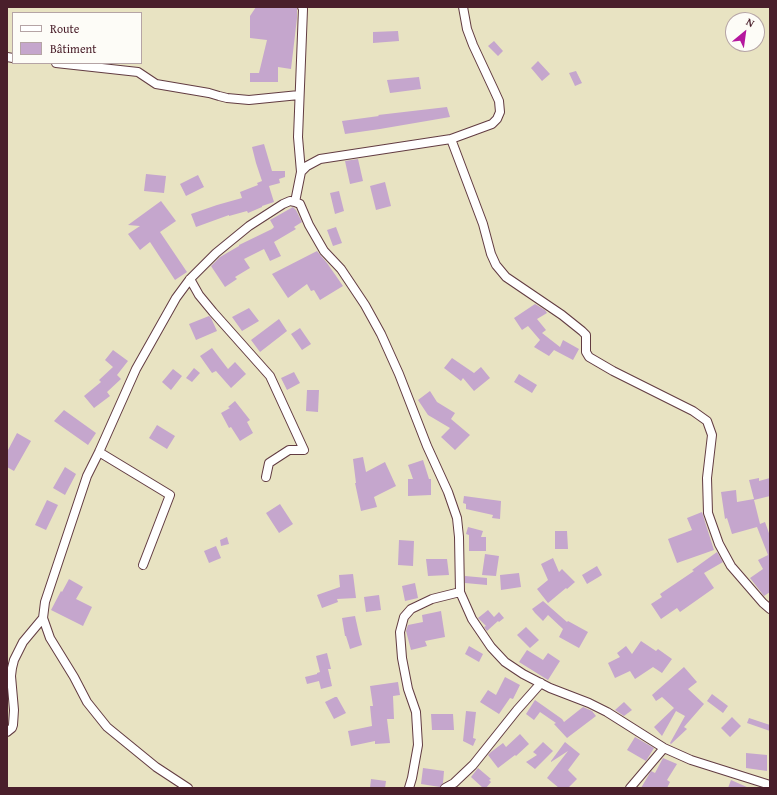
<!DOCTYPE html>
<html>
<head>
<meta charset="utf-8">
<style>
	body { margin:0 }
	#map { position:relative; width:777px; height:795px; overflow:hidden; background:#e8e3c2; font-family:"Gentium Book Plus",serif }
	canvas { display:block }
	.frame { position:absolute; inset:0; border:8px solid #4a1f2b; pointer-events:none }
	.legend { position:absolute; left:12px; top:12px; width:130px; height:52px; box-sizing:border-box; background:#fdfcf7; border:1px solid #b5a4a5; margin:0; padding:5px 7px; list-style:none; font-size:12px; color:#4a1f2b }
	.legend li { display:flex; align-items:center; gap:8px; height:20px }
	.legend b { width:20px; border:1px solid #b5a4a5 }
	.north { position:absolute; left:725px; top:12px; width:40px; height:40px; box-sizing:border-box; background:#fdfcf7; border:1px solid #b5a4a5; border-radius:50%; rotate:29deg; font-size:11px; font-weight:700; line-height:16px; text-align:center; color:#4a1f2b }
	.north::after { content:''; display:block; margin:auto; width:14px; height:18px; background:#b5179e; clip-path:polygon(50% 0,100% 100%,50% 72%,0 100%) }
</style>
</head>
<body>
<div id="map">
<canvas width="777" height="795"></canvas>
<div class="frame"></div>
<ul class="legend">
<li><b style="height:5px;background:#fff"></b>Route</li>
<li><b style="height:11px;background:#c5a6cd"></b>Bâtiment</li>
</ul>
<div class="north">N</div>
</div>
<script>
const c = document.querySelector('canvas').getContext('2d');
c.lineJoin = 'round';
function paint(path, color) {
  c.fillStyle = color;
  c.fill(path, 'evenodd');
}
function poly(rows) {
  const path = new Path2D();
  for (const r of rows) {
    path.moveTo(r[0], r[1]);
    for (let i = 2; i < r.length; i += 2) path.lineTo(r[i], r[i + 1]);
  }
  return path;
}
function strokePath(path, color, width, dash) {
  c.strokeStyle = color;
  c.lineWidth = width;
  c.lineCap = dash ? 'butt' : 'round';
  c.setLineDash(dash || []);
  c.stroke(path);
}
paint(poly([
	[256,7,297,7,297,18,291,69,278,67,278,82,250,82,250,73,259,73,267,40,250,38,250,16],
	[398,31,399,41,373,43,373,32],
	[494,41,503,51,498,56,488,46],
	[538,61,550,74,542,81,531,68],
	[576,71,582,83,575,86,569,73],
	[419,77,421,89,390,93,387,80],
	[447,107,450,117,380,129,345,134,342,121,379,116,378,115],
	[264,144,272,171,285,171,285,177,279,179,280,183,269,186,274,202,262,206,262,207,248,213,247,211,229,216,229,215,196,227,191,214,217,205,242,198,240,192,258,185,257,183,262,181,256,163,252,147],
	[358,159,363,181,350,184,345,161],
	[146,174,166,176,164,193,144,191],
	[198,175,204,187,186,196,180,184],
	[385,182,391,206,376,210,370,186],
	[339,191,344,211,335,214,330,193],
	[161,201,176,221,160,232,187,272,175,280,150,242,140,250,128,234,140,226,128,225],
	[293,207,296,210,302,222,294,227,296,229,274,242,281,256,270,261,264,249,244,259,250,268,235,277,237,279,225,287,211,266,220,257,239,246,239,245,272,229,274,227,270,220],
	[336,227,342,243,333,246,327,230],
	[317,251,327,263,343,286,320,300,314,290,311,291,307,284,288,298,272,274],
	[535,304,545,310,547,313,537,319,546,330,542,333,560,347,563,340,579,349,573,360,554,350,549,356,534,347,540,340,528,326,522,330,514,318],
	[249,308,259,321,242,331,232,317],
	[209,316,211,318,217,331,196,340,189,324],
	[279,319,287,331,260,352,251,340],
	[300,328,311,344,302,350,291,334],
	[212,348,228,369,235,362,246,374,231,388,216,371,212,373,200,356],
	[113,350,128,361,117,375,121,379,107,392,110,396,94,408,84,396,101,382,99,380,113,367,105,360],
	[452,358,474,373,481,367,490,378,474,391,463,378,461,381,444,368],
	[194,368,200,373,192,382,186,378],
	[173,369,182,376,171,390,162,382],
	[294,372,300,383,287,390,281,378],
	[519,374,537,385,532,393,514,382],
	[307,390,319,390,318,412,306,411],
	[430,391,437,402,455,413,451,419,470,435,455,450,441,437,450,428,428,415,418,400],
	[235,401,250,420,247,422,253,433,240,441,231,427,229,428,221,413,230,408,228,407],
	[64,410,96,433,88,445,54,421],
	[157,425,175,436,167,449,149,438],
	[17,433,31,441,14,471,7,467,7,452],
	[363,457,366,472,385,462,396,486,374,497,377,507,361,511,355,483,356,483,353,459],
	[423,460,429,479,431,479,431,495,408,496,408,479,413,479,408,465],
	[65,467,76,474,65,495,53,488],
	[759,478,759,481,770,478,770,496,754,500,760,524,765,522,770,536,770,592,764,596,750,578,763,569,758,560,768,555,757,527,732,534,727,518,725,519,721,492,736,490,737,502,754,499,749,480],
	[464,496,501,501,500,519,492,518,493,515,466,509,466,504,463,503],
	[47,500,58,505,46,530,35,525],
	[280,504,293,524,279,533,266,513],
	[702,512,706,525,714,550,677,563,668,539,692,530,687,518],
	[468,527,483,531,481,537,486,537,486,551,469,551,469,535,466,534],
	[555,531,567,531,568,549,555,549],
	[227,537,229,544,221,546,220,540],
	[399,540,414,541,413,566,398,565],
	[216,546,221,558,209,563,204,551],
	[717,552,723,562,704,573,714,588,680,612,677,608,661,619,651,604,662,597,660,594,694,571,692,570],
	[485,554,499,556,496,576,482,575],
	[553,558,559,572,562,569,575,582,567,589,566,588,548,603,537,589,548,580,541,564],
	[426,559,447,559,449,575,428,576],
	[597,566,602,575,587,584,582,575],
	[519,573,521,587,501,590,500,575],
	[353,574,356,598,337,599,338,602,322,608,317,595,340,587,339,575],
	[465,576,487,578,487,585,465,583],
	[69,579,83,587,76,599,92,607,83,626,51,610,61,591,62,592],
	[415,583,418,598,405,601,402,586],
	[379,595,381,610,366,612,364,597],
	[543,601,567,622,568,621,588,632,579,648,559,637,563,629,548,615,543,621,535,613,532,609],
	[488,610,494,617,499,612,504,618,499,622,498,621,487,631,484,627,486,626,478,618],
	[441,611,445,637,425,641,427,646,411,650,406,631,408,625,423,622,422,615],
	[355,616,359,634,362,645,350,649,346,636,345,636,342,618],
	[526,627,539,640,530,648,517,635],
	[641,641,656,651,658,649,672,659,662,673,653,667,635,679,630,671,615,678,608,663,620,657,617,653,626,646,632,654],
	[469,646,483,654,479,662,465,654],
	[527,650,543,660,548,653,560,661,548,680,519,662],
	[327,653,331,669,328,669,332,686,321,689,319,681,307,684,305,677,317,674,317,673,320,672,316,656],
	[684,667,697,682,688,689,704,704,684,727,687,729,671,744,670,743,685,716,676,711,662,736,654,727,674,708,662,697,656,701,652,695],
	[505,677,520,685,513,699,510,698,499,714,480,702,488,690,496,695],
	[398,682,400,695,393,696,394,719,387,719,390,743,375,744,375,741,351,746,348,731,372,726,370,706,373,706,370,686],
	[712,694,728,706,723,713,707,701],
	[335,697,337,697,346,713,334,719,325,702],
	[535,700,562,719,564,722,583,707,592,711,596,716,567,738,554,724,556,723,540,712,534,720,526,714],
	[624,702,632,710,624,716,615,710],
	[466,711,476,712,473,738,476,739,473,746,463,741],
	[431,714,453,714,454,730,432,730],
	[732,717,741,726,730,737,721,728],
	[749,718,770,725,770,731,747,723],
	[520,734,529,744,516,756,515,755,498,768,488,755,491,752,503,743,506,747],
	[635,737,654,748,646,761,627,750],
	[543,742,553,751,535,769,526,762,537,755,533,752],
	[565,742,580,754,568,770,577,779,568,788,559,788,547,778,568,751,551,762,551,761],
	[746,753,767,755,767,771,746,768],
	[663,758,677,764,667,780,670,782,667,788,641,788,651,771,655,773],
	[423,768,444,771,443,783,440,787,421,784],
	[478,768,491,779,489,780,491,782,486,788,483,788,471,777],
	[371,779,386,781,385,788,370,788],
	[731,780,749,788,728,788]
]), '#c5a6cd');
const minor = poly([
	[7,57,13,58],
	[56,63,138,72,156,84,209,93,219,96,227,98,249,100,299,95],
	[451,139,483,224,491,254,496,265,506,277,562,315,582,331,586,335,586,352,589,357,613,371,693,411,707,421,712,435,707,478,708,513,719,544,731,566,763,603,770,609],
	[301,172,298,137,303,9,302,7],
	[295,202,301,172,307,166,320,159,451,139,492,124,497,119,500,112,499,101,494,90,473,45,467,29,463,7],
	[190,279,199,295,213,312,270,376,304,450,289,450,269,463,266,477],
	[99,452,170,495,143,565],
	[7,732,12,728,13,725,14,710,11,676,12,668,14,660,23,642,43,618],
	[188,788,156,767,107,727,87,702,74,677,50,638,43,618,45,602,87,476,99,452,136,369,176,298,190,279,216,253,249,226,283,204,290,201,295,202,300,204,309,225,324,251,341,269,365,305,381,334,399,374,427,446,448,492,457,518,459,537,460,592,472,619,491,647,505,662,523,674,550,688,589,703,607,712,664,748,691,760,770,785],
	[409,788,412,778,418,745,416,712,408,689,402,658,400,632,404,617,411,609,432,599,460,592],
	[445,788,454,783,473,765,517,710,541,683],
	[630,788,664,748]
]);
strokePath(minor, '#623c42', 10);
strokePath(minor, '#fff', 8);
</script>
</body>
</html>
